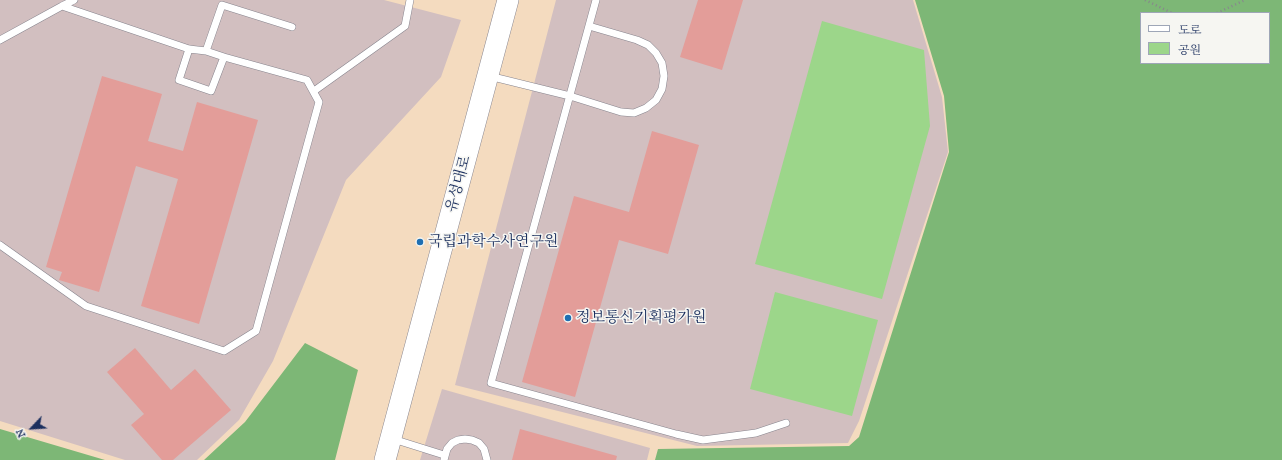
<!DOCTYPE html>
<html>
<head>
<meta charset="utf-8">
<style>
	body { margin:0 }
	#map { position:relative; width:1282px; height:460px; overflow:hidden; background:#f4dbbf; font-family:"IM FELL French Canon","Noto Serif KR",serif }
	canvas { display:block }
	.legend { position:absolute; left:1140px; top:12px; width:130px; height:52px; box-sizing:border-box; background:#f6f6f2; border:1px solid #9ea6b7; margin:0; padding:5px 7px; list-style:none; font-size:12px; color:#1b2f5e }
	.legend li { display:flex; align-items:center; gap:8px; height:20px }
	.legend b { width:20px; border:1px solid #9ea6b7 }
	.north { position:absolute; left:12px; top:408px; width:40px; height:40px; -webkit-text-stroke:3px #f6f6f2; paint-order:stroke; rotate:245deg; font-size:11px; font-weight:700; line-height:16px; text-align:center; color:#1b2f5e }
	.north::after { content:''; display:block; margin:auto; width:14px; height:18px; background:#1b2f5e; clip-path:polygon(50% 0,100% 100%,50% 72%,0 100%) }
</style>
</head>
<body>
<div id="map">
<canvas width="1282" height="460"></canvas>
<ul class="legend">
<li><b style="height:5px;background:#fff"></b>도로</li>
<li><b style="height:11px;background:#9cd68a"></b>공원</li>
</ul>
<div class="north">N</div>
</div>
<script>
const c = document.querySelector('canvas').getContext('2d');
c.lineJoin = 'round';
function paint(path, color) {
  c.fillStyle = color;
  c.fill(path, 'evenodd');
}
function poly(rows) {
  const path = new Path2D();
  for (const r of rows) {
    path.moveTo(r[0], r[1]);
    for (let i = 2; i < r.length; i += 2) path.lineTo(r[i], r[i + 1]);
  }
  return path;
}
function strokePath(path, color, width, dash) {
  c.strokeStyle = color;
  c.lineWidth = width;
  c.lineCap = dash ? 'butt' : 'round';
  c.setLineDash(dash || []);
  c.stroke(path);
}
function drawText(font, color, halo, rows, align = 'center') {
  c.font = font + ' "IM FELL French Canon","Noto Serif KR",serif';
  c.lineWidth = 3;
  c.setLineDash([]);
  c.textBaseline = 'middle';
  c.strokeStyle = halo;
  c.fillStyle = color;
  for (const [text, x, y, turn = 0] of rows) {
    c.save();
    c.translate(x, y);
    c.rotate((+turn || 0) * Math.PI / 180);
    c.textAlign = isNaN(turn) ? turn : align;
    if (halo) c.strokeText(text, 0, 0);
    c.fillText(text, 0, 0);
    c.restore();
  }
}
paint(poly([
	[0,0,384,0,461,20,441,77,346,180,273,361,239,420,197,460,125,460,0,421],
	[556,0,913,0,942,97,948,152,859,421,848,443,697,446,455,385],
	[442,389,650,448,647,460,420,460]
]), '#d2bfc0');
paint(poly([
	[822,21,924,50,930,126,882,299,755,264],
	[775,292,878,320,852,416,750,389]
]), '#9cd68a');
paint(poly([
	[915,0,1282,0,1282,460,655,460,658,449,849,446,859,437,949,152,944,96],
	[1141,13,1269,13,1269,63,1141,63],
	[305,343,358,370,335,460,204,460,245,422],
	[0,429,105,460,0,460]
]), '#7db776');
paint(poly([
	[698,0,743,0,722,70,680,57],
	[102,76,162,94,148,141,183,151,197,102,258,120,199,324,141,306,178,179,136,166,99,292,59,280,62,272,46,267],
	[652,131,699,145,668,254,619,240,575,397,522,382,574,196,629,212],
	[135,348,171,390,195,369,231,410,173,460,162,460,131,425,144,414,107,372],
	[520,429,617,456,616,460,512,460]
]), '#e39d99');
const service = poly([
	[596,0,491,383,676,434,703,440,756,433,786,423],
	[62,6,74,0],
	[0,40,62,6,189,49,206,51,224,57,307,80,319,102,256,331,224,351,86,306,0,245],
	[189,49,179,80,211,91,224,57],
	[206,51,222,5,292,27],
	[489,76,570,96,621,112,634,113,646,108,656,100,662,89,664,76,662,63,656,53,648,45,637,40,589,26],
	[314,91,405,26,410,0],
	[393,439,444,455],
	[444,460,447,449,452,443,458,440,465,439,472,440,479,443,484,449,487,460]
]);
const secondary = poly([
	[385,460,508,0]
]);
strokePath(service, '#88858e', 8);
strokePath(secondary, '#88858e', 22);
strokePath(poly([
	[1145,0,1172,13],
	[1217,13,1245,0]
]), '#88858e', 2.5, [1, 3]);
strokePath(service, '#fff', 7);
strokePath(secondary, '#fff', 21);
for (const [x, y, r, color] of [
	[420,242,4,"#1f6fb2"],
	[568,318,4,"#1f6fb2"]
]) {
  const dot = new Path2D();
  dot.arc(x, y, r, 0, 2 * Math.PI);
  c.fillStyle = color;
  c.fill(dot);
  strokePath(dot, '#f6f6f2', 1.5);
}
drawText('15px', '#1b2f5e', '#f6f6f2', [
	["유성대로",459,184,-75]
]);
drawText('15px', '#1b2f5e', '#f6f6f2', [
	["국립과학수사연구원",428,242],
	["정보통신기획평가원",576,318]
], 'left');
</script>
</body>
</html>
